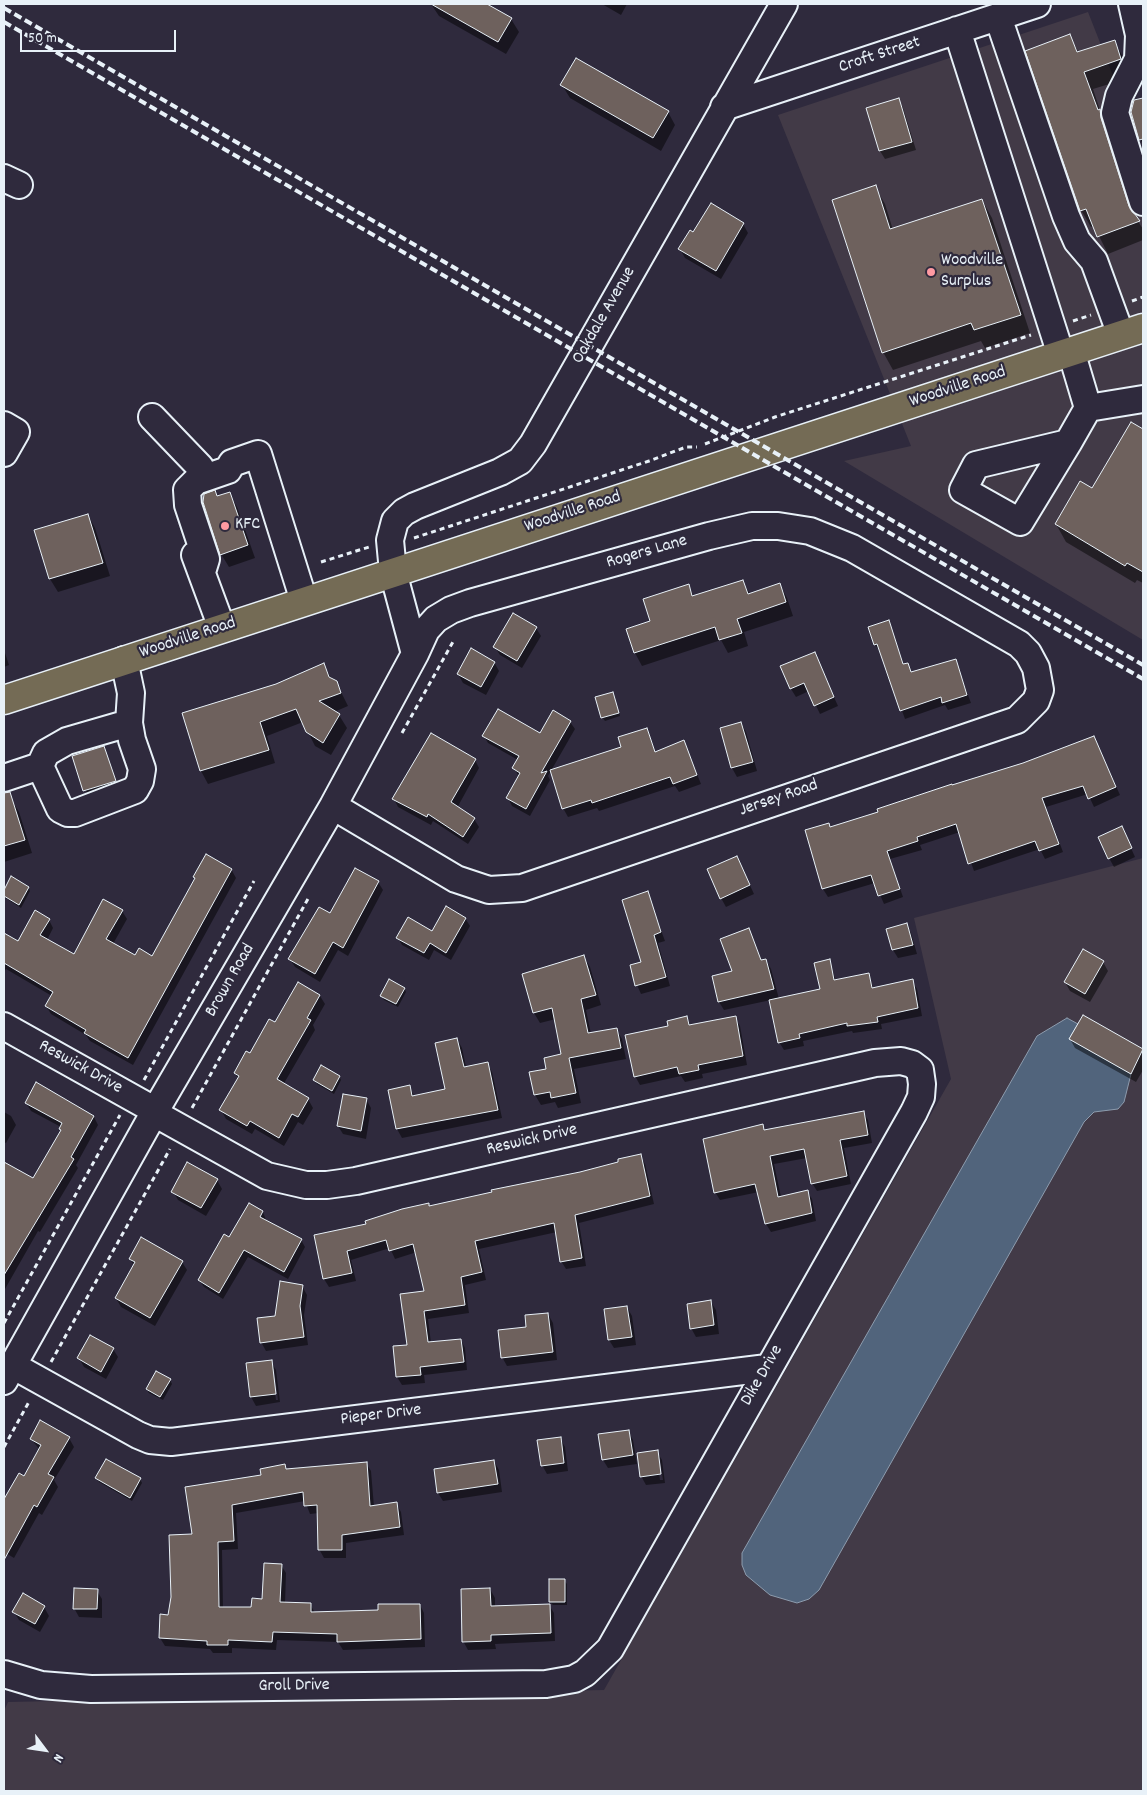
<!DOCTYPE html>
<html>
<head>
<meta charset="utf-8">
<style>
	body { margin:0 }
	#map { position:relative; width:1147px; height:1795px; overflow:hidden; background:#2f2a3d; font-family:Dekko,sans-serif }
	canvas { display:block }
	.frame { position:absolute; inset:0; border:5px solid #e8f1f8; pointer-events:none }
	.north { position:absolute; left:20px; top:1725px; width:50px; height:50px; -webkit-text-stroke:4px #2f2a3d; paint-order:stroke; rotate:121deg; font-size:14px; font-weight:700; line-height:20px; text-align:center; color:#e8f1f8 }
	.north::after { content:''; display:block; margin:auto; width:18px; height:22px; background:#e8f1f8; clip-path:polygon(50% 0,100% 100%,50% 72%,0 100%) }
	.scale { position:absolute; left:20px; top:30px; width:156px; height:22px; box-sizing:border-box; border:2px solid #e8f1f8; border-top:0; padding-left:6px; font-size:15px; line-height:18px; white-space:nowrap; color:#e8f1f8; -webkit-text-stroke:4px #2f2a3d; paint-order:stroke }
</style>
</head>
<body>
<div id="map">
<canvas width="1147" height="1795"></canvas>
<div class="frame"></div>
<div class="north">N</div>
<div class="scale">50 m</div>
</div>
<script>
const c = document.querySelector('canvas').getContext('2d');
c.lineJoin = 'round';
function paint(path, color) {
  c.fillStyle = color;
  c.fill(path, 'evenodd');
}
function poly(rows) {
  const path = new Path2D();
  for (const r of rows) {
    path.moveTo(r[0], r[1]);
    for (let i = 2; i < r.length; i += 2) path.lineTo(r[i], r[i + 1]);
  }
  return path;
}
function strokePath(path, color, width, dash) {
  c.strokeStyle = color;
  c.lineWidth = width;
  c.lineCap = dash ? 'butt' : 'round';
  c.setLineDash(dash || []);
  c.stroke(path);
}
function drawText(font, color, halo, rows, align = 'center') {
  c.font = font + ' Dekko,sans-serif';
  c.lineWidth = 4.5;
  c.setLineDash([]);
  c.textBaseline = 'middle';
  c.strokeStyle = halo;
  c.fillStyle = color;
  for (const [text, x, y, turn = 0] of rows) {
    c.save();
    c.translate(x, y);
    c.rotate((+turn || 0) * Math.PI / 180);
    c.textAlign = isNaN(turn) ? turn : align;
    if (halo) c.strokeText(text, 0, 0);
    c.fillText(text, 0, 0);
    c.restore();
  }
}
paint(poly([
	[1088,12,1143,152,1143,640,844,461,911,446,778,115],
	[1143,858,1143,1791,4,1791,4,1711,8,1702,604,1690,951,1079,914,918]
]), '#423a47');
const water = poly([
	[1067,1018,1078,1024,1069,1039,1131,1074,1124,1102,1118,1109,1094,1112,1084,1122,819,1590,809,1599,797,1603,770,1595,746,1575,742,1565,742,1553,1037,1036,1067,1018]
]);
paint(water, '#51647c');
strokePath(water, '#8d9cae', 1);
paint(poly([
	[431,4,485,4,511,19,519,32,506,54,439,16],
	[602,4,627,4,621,15],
	[1069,35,1079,53,1115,42,1124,59,1129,78,1093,89,1135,217,1143,229,1143,240,1108,254,1094,226,1091,227,1081,210],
	[562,85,668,112,675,125,661,151,570,98],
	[898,99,903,108,916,150,885,159,880,151,867,109],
	[1143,99,1143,144,1140,139,1135,101],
	[875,187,885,204,893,230,982,200,992,218,1030,333,985,348,981,341,893,370,883,352],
	[743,224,748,233,721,279,685,258,680,249,694,234],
	[1131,424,1143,431,1143,583,1137,580,1135,583,1066,542,1056,524,1092,490],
	[229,493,237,507,255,558,229,567,221,554],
	[88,515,95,528,110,576,58,592,50,579,36,531],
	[742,581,750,594,780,585,787,598,793,616,744,632,748,646,728,653,721,640,642,666,635,653,688,586,694,597],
	[888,622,904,665,907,664,912,673,955,660,971,703,948,710,945,705,905,719,881,652,875,645,869,628],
	[536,628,541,636,522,668,500,655,495,647],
	[4,650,9,665,4,667],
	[814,653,838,706,820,714,809,691,796,697,791,689],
	[494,662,499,671,486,695,463,683,458,674],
	[324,665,332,680,336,682,348,706,334,712,339,715,347,728,331,755,315,746,303,722,267,736,275,763,208,784,201,771,277,685],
	[612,693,620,716,605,721,602,717],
	[570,722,575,729,548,776,550,780,530,816,512,806,508,798,519,777,514,768,518,760,488,743,484,736,540,735],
	[741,723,746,732,757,771,737,777,732,768,721,729],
	[646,729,656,753,684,742,701,784,679,792,675,786,599,811,597,808,568,817,563,808],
	[1098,746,1120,795,1094,807,1088,794,1046,807,1063,852,1045,859,1040,849,974,871,960,832,920,845,922,850,890,859,903,897,884,904,875,883,828,897,823,889,807,831,831,829,952,787],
	[104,747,119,789,89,799,73,757],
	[475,760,479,768,457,808,474,819,479,827,468,844,433,821,431,825,398,807,394,799],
	[11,799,19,812,32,853,4,862,4,801],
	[1126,837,1135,857,1114,867,1109,858],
	[741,866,754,894,726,907,721,898],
	[231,869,236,878,133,1065,90,1041,86,1035,51,1014,46,1006,52,996,6,969,4,972,4,935,18,943,49,920,53,928,47,940,74,955,104,900,122,911,127,919,113,944,136,957,153,957,196,880,194,877],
	[12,878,28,887,30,891,21,908,4,897,4,892],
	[378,882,383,890,348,956,338,950,320,982,295,967,290,959,330,915],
	[647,893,665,941,658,943,670,986,641,994,637,985,643,962],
	[465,918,470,926,451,960,434,950,429,960,402,945,398,938,432,932],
	[906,924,911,933,917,954,898,958,893,950,888,929],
	[748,930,762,961,766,960,771,969,779,999,822,990,829,961,836,981,868,975,874,989,912,981,917,989,922,1016,881,1024,882,1029,853,1033,852,1031,803,1041,804,1046,784,1050,779,1042,771,1000,724,1010,719,1002,713,977,734,972],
	[584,957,590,967,601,1005,586,1010,591,1034,616,1029,622,1039,626,1059,574,1069,581,1103,558,1108,555,1102,541,1105,535,1095,547,1069,563,1055,556,1019,540,1023,534,1013,523,975],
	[1103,962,1108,971,1090,1002,1070,991,1065,982],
	[404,988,406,992,398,1007,384,1000,382,996],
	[320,996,325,1004,313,1025,315,1030,283,1085,308,1099,313,1108,303,1125,298,1122,284,1146,255,1129,252,1134,226,1119,221,1110,238,1078,235,1073,275,1024],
	[1083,1017,1143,1050,1143,1070,1136,1082,1075,1048,1070,1039],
	[687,1018,691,1026,735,1018,740,1026,747,1065,702,1074,703,1078,685,1082,681,1076,640,1085,635,1076,670,1027],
	[457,1039,462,1048,466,1067,487,1063,492,1072,502,1118,402,1138,397,1129,389,1091,409,1087,415,1097,447,1090],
	[339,1076,341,1080,334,1094,317,1084,315,1080],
	[36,1084,94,1117,98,1125,76,1165,78,1168,40,1232,38,1231,5,1289,4,1296,4,1231,6,1232,17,1193,4,1186,4,1163,33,1180,62,1131,61,1127,31,1111,26,1103],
	[366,1099,371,1108,366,1139,343,1134,338,1126],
	[4,1112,11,1116,16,1125,6,1143,4,1142],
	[863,1112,868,1120,872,1143,844,1148,851,1184,817,1191,812,1183,807,1158,774,1164,781,1197,807,1191,812,1199,816,1221,771,1232,766,1224,759,1192,720,1200,715,1192,762,1126,766,1131],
	[640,1156,645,1164,654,1204,579,1223,586,1266,566,1269,561,1261,557,1232,479,1249,486,1280,465,1285,469,1313,428,1319,431,1343,461,1340,465,1348,467,1370,424,1375,425,1383,402,1385,397,1377,426,1292,417,1252,395,1259,390,1248,351,1260,356,1281,329,1287,324,1279,315,1236,368,1225,430,1207,580,1173],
	[217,1180,222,1189,206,1216,178,1200,173,1191],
	[250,1205,263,1212,266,1220,301,1240,305,1247,288,1279,248,1257,223,1299,204,1287,199,1280,230,1239],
	[130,1259,182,1262,187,1270,155,1326,121,1307,116,1298,134,1266],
	[302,1286,307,1295,304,1315,308,1345,266,1351,261,1342,276,1317],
	[711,1302,716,1310,719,1334,696,1337,691,1328],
	[627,1307,632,1316,636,1345,614,1348,609,1340],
	[548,1314,553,1323,557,1360,507,1366,502,1357,528,1328],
	[113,1349,118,1357,106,1379,84,1367,79,1358],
	[271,1362,276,1370,280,1402,256,1406,251,1397,247,1365],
	[272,1369,274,1369,278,1400,276,1400],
	[170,1380,172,1384,163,1400,149,1393,147,1389],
	[628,1431,633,1440,637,1464,608,1468,603,1460],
	[69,1438,74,1447,54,1480,58,1487,42,1515,39,1513,14,1558,4,1552,4,1500,19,1475,25,1478,40,1450,31,1439],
	[560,1438,565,1447,568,1471,547,1474,542,1465],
	[657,1452,662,1460,665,1483,646,1485,641,1476],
	[657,1459,660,1459,663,1480,660,1480],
	[494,1461,499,1470,502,1492,443,1501,438,1493],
	[366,1463,371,1471,374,1507,396,1503,401,1512,404,1535,346,1543,346,1558,324,1558,319,1549,319,1513,310,1514,305,1501,236,1513,238,1549,222,1550,223,1608,253,1609,263,1600,281,1565,286,1573,285,1604,310,1604,315,1613,379,1611,420,1605,424,1613,425,1647,343,1650,338,1642,277,1640,276,1650,232,1648,232,1653,213,1653,210,1649,165,1646,160,1638,194,1536,262,1476,284,1466,287,1471],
	[97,1478,140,1479,142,1483,132,1501,99,1482],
	[564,1580,567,1584,567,1605,553,1605,550,1602],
	[490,1589,495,1598,495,1607,549,1605,554,1613,555,1641,495,1644,496,1649,468,1650,463,1641],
	[97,1591,102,1599,102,1618,79,1617,74,1608],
	[44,1607,49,1616,40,1632,19,1620,14,1612]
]), '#0007');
const building = poly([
	[431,4,487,4,512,18,498,42,431,4],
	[1070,34,1077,52,1115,40,1121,59,1084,72,1098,110,1100,109,1101,118,1129,206,1140,221,1097,237,1086,209,1080,211,1025,51,1070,34],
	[576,58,669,111,653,138,560,85,576,58],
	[899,98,912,142,879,151,866,108,899,98],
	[1143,98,1143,139,1139,140,1131,112,1134,100,1143,98],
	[876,185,890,229,982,199,1021,315,974,330,971,323,882,353,832,200,876,185],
	[711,203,744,223,716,271,678,249,690,230,693,232,711,203],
	[1131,422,1143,429,1143,572,1127,563,1125,566,1055,524,1080,481,1092,488,1131,422],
	[215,490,217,496,230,492,248,545,220,555,203,502,204,494,215,490],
	[88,514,103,563,49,579,34,530,88,514],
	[743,580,748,594,780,583,786,602,737,619,742,633,719,640,715,627,634,653,626,629,650,621,643,599,689,584,692,596,743,580],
	[513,613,537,627,517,661,493,647,513,613],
	[889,620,903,664,908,663,911,672,956,659,967,695,942,703,941,697,900,711,877,644,874,645,868,627,889,620],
	[471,648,495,662,481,687,457,674,471,648],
	[815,652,834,697,814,706,804,683,790,689,780,666,815,652],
	[324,663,329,677,337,681,341,693,319,701,340,714,323,743,306,732,296,709,260,722,269,750,200,771,182,713,276,684,324,663],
	[613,692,619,713,601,718,595,697,613,692],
	[498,709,540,733,553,710,571,721,541,773,547,771,526,809,506,798,520,773,512,768,519,756,482,736,498,709],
	[741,722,753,762,731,768,720,728,741,722],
	[647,728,655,752,684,740,697,775,673,784,670,777,592,803,591,800,562,809,550,770,621,747,618,737,647,728],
	[431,733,476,759,451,802,475,818,463,837,428,814,427,817,392,799,431,733],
	[1094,736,1116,787,1088,799,1083,786,1042,798,1059,844,1039,851,1035,841,968,864,956,824,917,837,918,841,887,851,900,889,878,896,871,875,822,889,805,830,829,823,830,827,878,812,877,809,952,784,952,785,1023,763,1094,736],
	[104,746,116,781,83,791,72,756,104,746],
	[10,792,25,840,4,846,4,793,10,792],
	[1122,826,1132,848,1108,859,1098,837,1122,826],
	[206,854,232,869,128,1058,84,1033,86,1030,45,1006,53,992,4,963,4,933,18,941,35,910,50,919,40,935,74,954,103,899,123,910,106,939,135,955,139,948,152,956,195,878,193,877,206,854],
	[737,856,750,885,720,899,707,869,737,856],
	[355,868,379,881,343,948,333,942,315,974,288,959,319,907,330,913,355,868],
	[11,876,29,887,19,905,4,896,4,890,11,876],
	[648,891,661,932,654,935,666,977,635,986,630,965,641,962,622,900,648,891],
	[446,906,466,918,446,953,430,943,424,953,396,938,408,917,432,931,446,906],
	[907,923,913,945,892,950,886,929,907,923],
	[749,928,761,960,766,959,774,989,718,1002,712,976,732,971,720,939,749,928],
	[1083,949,1104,961,1085,994,1064,982,1083,949],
	[584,955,596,995,581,999,588,1033,617,1028,621,1048,569,1058,576,1093,551,1098,550,1092,534,1095,529,1072,546,1069,544,1058,561,1054,552,1008,533,1013,522,974,584,955],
	[830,959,834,980,869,973,872,988,913,979,918,1008,877,1017,878,1022,847,1026,847,1023,799,1034,800,1038,778,1043,769,1000,820,989,814,963,830,959],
	[389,979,405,988,396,1004,380,996,389,979],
	[298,982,320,995,307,1018,311,1020,277,1079,309,1098,298,1117,292,1114,279,1138,250,1121,247,1126,219,1110,239,1076,234,1073,246,1051,250,1053,269,1019,275,1022,298,982],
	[1083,1015,1143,1049,1131,1074,1069,1039,1083,1015],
	[687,1016,689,1025,736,1016,743,1056,698,1065,699,1070,679,1074,677,1067,634,1077,625,1035,668,1026,667,1021,687,1016],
	[457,1038,464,1067,488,1062,498,1110,396,1129,388,1090,410,1085,412,1096,445,1089,435,1043,457,1038],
	[321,1065,340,1076,332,1091,313,1080,321,1065],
	[36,1082,94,1116,71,1157,74,1159,4,1275,4,1162,33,1178,61,1130,59,1129,62,1123,25,1103,36,1082],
	[343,1094,367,1098,361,1131,337,1126,343,1094],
	[864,1111,868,1135,840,1140,847,1176,811,1184,804,1149,770,1156,778,1197,808,1190,812,1213,765,1224,755,1184,714,1193,703,1139,763,1124,764,1130,864,1111],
	[641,1154,650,1196,575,1215,582,1258,560,1262,554,1223,475,1241,482,1272,461,1277,465,1305,424,1311,428,1342,461,1339,464,1362,420,1367,421,1375,396,1377,393,1346,407,1345,400,1294,424,1291,413,1244,389,1251,386,1240,347,1251,352,1273,323,1279,314,1235,366,1224,365,1221,402,1209,429,1203,429,1206,492,1192,491,1190,580,1172,618,1162,618,1159,641,1154],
	[187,1162,218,1179,201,1208,171,1192,187,1162],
	[249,1203,263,1211,260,1217,302,1239,284,1272,244,1250,219,1293,198,1280,224,1234,229,1237,249,1203],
	[141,1237,183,1261,150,1318,115,1298,135,1262,129,1259,141,1237],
	[280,1281,303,1285,300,1306,304,1337,260,1343,257,1318,275,1316,280,1281],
	[711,1300,714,1325,690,1329,687,1304,711,1300],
	[627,1306,632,1337,608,1340,604,1309,627,1306],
	[548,1313,553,1352,501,1358,498,1330,526,1327,525,1315,548,1313],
	[90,1335,114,1348,101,1372,77,1358,90,1335],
	[272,1360,276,1394,250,1397,246,1363,272,1360],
	[156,1371,171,1379,160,1397,146,1389,156,1371],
	[40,1420,70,1437,48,1474,54,1477,37,1507,34,1505,4,1560,4,1499,19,1473,24,1476,41,1445,30,1439,40,1420],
	[629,1430,633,1455,602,1460,598,1434,629,1430],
	[561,1437,564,1463,541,1466,537,1440,561,1437],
	[658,1450,661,1474,640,1477,637,1453,658,1450],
	[106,1459,141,1478,130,1498,95,1478,106,1459],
	[494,1460,498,1484,437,1493,434,1469,494,1460],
	[367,1462,370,1506,397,1502,400,1527,342,1535,342,1550,318,1550,317,1505,304,1506,303,1492,232,1505,234,1541,218,1542,219,1607,251,1607,252,1598,262,1599,264,1563,282,1564,280,1602,311,1603,311,1612,378,1610,378,1604,420,1604,421,1639,337,1642,337,1634,273,1632,272,1642,228,1640,228,1645,207,1645,207,1641,159,1638,160,1614,168,1615,171,1597,169,1535,192,1534,185,1487,261,1475,260,1469,285,1464,286,1469,367,1462],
	[549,1579,565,1579,565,1602,549,1602,549,1579],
	[74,1588,98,1589,97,1609,73,1609,74,1588],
	[490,1588,491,1606,550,1604,551,1633,491,1635,491,1641,462,1642,461,1589,490,1588],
	[23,1593,45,1606,35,1624,12,1612,23,1593]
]);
paint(building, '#6e615d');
strokePath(building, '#e8f1f8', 1);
const minor = poly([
	[1132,4,1139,35,1138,59,1119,96,1115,113,1143,202],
	[998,17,1066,216,1077,241,1094,261,1121,335],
	[957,30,1061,355],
	[724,107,1037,4],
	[4,178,19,185],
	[1071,351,1088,408,1143,399],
	[152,417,200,467],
	[4,425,16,432,4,453],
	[1068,443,976,465,963,490,1020,522,1068,443,1088,408],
	[195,555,222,628],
	[202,572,206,559,188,505,187,490,196,481,228,470,232,463,258,454,304,601],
	[40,766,46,753,67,741,129,723],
	[4,778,40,766,60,809,68,813,75,813,135,790,140,781,142,769,132,740,129,723,131,693,124,660],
	[333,806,456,879,489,890,522,888,1017,720,1036,701,1040,690,1036,668,1028,653,1019,644,852,548,810,531,778,526,752,526,709,536,470,603,451,610,436,619,426,630,415,654],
	[4,1026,156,1111],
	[12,1365,138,1435,150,1440,171,1442,767,1368],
	[4,1381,154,1113,333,806,415,654,393,572,390,540,395,521,404,512,415,506,500,472,520,461,533,444,784,4],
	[4,1674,41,1685,91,1689,546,1684,574,1679,585,1673,610,1649,914,1112,921,1097,922,1084,920,1070,912,1064,901,1061,875,1063,356,1181,327,1185,306,1185,267,1176,154,1113]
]);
const major = poly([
	[4,700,1143,328]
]);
strokePath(minor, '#e8f1f8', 30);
strokePath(major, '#e8f1f8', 31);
strokePath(poly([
	[1132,301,1143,297],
	[1073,321,1091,315],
	[705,444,775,417,1031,335],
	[414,538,649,461,686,447,697,447],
	[321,562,369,547],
	[402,733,454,640],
	[144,1080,254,881],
	[192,1108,309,897],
	[4,1323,120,1115],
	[51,1362,170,1149],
	[4,1447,30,1400]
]), '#e8f1f8', 3, [5, 4]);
strokePath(minor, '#2f2a3d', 26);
strokePath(major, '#746b55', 28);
strokePath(poly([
	[4,8,1143,665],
	[4,22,1143,679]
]), '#e8f1f8', 4, [8, 4]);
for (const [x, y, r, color] of [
	[931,272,5,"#ff9aa2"],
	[225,526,5,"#ff9aa2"]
]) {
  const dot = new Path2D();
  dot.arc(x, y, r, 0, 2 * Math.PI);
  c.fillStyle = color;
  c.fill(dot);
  strokePath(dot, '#2f2a3d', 2);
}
drawText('18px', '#e8f1f8', '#2f2a3d', [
	["Croft Street",880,56,-18],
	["Oakdale Avenue",605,316,-60],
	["Woodville Road",958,388,-18],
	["Woodville Road",573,513,-18],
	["Rogers Lane",647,553,-16],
	["Woodville Road",188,639,-18],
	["Jersey Road",779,799,-19],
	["Brown Road",231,981,-60],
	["Reswick Drive",80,1068,29],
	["Reswick Drive",532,1141,-13],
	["Dike Drive",763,1376,-60],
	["Pieper Drive",381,1416,-7],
	["Groll Drive",294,1687,-1]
]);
drawText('18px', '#e8f1f8', '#2f2a3d', [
	["Woodville",941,262],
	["Surplus",941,283],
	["KFC",235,526]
], 'left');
</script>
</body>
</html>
